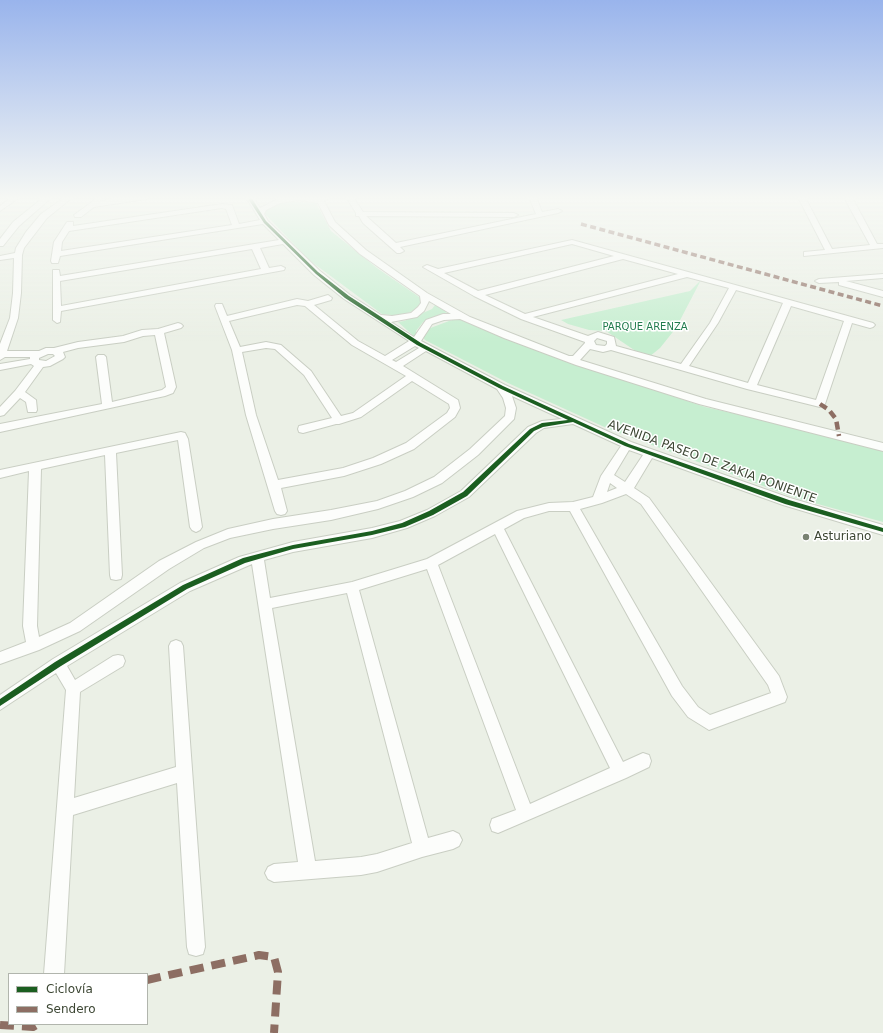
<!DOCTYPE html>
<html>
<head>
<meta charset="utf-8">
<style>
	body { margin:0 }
	#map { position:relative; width:883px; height:1033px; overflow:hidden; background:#ebf0e6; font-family:"DejaVu Sans",sans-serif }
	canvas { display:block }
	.legend { position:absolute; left:8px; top:973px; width:140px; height:52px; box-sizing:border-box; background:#fff; border:1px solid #b1b5ad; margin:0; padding:5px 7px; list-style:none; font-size:12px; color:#3c4633 }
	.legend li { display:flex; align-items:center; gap:8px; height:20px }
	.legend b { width:20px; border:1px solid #b1b5ad }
</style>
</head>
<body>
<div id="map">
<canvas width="883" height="1033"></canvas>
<ul class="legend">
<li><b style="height:5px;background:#1b5e20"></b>Ciclovía</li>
<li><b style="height:5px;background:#8d6e63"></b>Sendero</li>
</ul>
</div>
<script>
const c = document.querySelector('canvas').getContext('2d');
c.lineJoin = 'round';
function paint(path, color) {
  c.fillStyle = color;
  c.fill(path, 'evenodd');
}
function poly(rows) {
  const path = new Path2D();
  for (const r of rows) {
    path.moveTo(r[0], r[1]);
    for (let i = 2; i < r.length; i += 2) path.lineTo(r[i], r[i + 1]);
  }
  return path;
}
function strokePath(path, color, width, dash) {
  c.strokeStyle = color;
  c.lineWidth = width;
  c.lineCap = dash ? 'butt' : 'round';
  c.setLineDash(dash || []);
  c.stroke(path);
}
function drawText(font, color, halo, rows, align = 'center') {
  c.font = font + ' "DejaVu Sans",sans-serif';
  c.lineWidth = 3;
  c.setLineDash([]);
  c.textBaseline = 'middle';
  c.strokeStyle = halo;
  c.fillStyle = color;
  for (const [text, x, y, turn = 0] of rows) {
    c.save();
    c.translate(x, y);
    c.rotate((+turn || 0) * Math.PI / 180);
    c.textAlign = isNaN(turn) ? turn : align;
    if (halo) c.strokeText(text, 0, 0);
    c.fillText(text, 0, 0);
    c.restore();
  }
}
paint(poly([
	[284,201,316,203,331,231,377,268,422,299,418,309,400,316,382,314,309,260,264,213,268,209],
	[701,280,676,328,660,348,649,357,643,356,606,331,589,330,568,324,561,320,690,291],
	[435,305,450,311,423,322,416,331,417,339,398,322,404,321,432,309],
	[457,318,556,357,705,407,883,447,883,522,796,498,611,430,508,383,425,340,421,335,425,330]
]), '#c6eed0');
const minor = poly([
	[12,197,20,197,0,211,0,206,12,197],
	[44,197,52,197,19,226,3,246,0,246,0,239,13,222,44,197],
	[65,197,73,197,47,218,24,248,22,255,21,293,18,318,7,351,39,351,46,348,54,348,78,342,123,336,142,330,158,329,178,323,181,324,183,326,181,328,164,333,176,387,173,393,165,396,0,432,0,424,102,404,96,357,98,355,104,355,106,357,112,402,162,390,166,387,155,335,143,336,124,342,78,348,63,352,65,357,63,359,50,366,43,367,25,392,36,400,37,410,36,412,28,412,26,402,20,398,4,415,0,416,0,407,15,391,34,366,31,364,0,370,0,364,30,359,30,357,5,357,0,360,0,344,10,318,13,293,14,258,0,260,0,256,15,253,16,248,26,232,41,214,65,197],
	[48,354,53,354,55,356,46,361,39,360,39,358,48,354],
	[129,197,149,197,146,199,94,207,81,217,75,217,74,215,96,199,100,199,100,201,129,197],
	[246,197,253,197,260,208,278,199,289,197,331,197,324,201,335,222,366,250,427,293,470,317,569,356,573,356,585,343,585,342,521,319,474,296,423,267,427,265,438,269,572,240,873,323,875,325,873,327,870,328,852,323,825,404,820,407,747,389,611,350,603,352,590,349,580,360,706,399,883,443,883,451,699,404,576,365,504,338,460,319,444,320,432,324,421,341,505,385,631,442,790,498,883,525,883,535,783,505,652,458,634,488,649,498,779,676,787,697,785,702,709,730,688,717,672,696,570,511,549,511,524,518,504,529,623,762,643,753,649,755,651,761,649,767,626,778,498,833,492,831,490,825,492,819,516,810,427,569,359,590,428,838,453,831,459,834,462,840,459,846,453,849,422,857,377,872,361,875,274,882,268,879,265,873,268,867,274,864,298,862,252,564,190,591,67,666,75,680,113,656,118,655,123,656,125,661,123,666,80,692,74,798,176,767,169,646,171,642,176,640,181,642,183,646,205,947,203,954,196,956,189,954,187,947,177,783,73,815,64,974,44,974,66,690,56,673,0,710,0,695,53,659,180,583,239,557,293,542,372,528,400,521,427,510,461,491,528,427,542,421,562,419,512,396,516,408,514,419,478,455,442,483,413,497,378,509,331,520,273,529,230,538,204,548,169,569,80,631,39,650,0,664,0,652,26,642,23,626,29,471,0,478,0,470,181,432,185,433,188,439,202,527,200,530,196,532,192,530,190,527,178,440,116,453,122,575,121,579,116,580,111,579,110,575,105,455,41,469,37,626,39,637,70,623,159,561,196,542,228,529,273,519,331,510,377,501,405,491,434,477,470,449,505,416,506,408,503,398,497,389,426,351,403,366,458,400,460,408,455,417,414,449,381,464,344,476,281,488,287,511,285,514,281,515,277,514,275,511,246,415,232,350,215,306,216,304,222,304,227,316,297,299,308,301,328,295,332,298,331,300,314,305,358,341,385,356,409,341,344,299,314,275,283,244,260,248,269,268,281,266,285,268,284,270,61,311,60,322,57,323,53,320,53,270,59,270,60,276,279,240,263,224,60,256,58,263,52,263,51,261,54,242,67,222,73,222,73,226,222,204,232,205,239,224,260,220,246,197],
	[299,200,318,203,329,225,360,254,420,296,421,303,418,307,411,313,392,316,381,315,350,295,320,271,268,221,264,214,266,210,280,203,299,200],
	[222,208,226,209,232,225,61,251,62,242,69,231,222,208],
	[572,244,614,256,478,291,444,273,572,244],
	[252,249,261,269,61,306,60,281,252,249],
	[623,259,678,274,525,314,485,295,623,259],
	[687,277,729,288,710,323,681,364,616,346,614,337,598,332,588,336,533,317,687,277],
	[736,290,783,303,748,383,689,366,718,323,736,290],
	[429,301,451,314,443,314,426,320,414,337,391,322,417,317,424,311,429,301],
	[297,305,305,306,352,345,406,376,353,413,341,416,311,371,281,345,266,342,240,347,229,321,297,305],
	[791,306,844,321,816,400,757,385,791,306],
	[597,338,607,341,607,344,605,346,596,345,594,341,597,338],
	[415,346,419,348,396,362,392,360,415,346],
	[266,348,275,349,304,375,332,418,299,426,298,429,299,432,303,433,336,424,339,424,361,417,412,381,449,404,450,408,447,413,406,443,373,458,343,468,278,480,256,415,242,352,266,348],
	[573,424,621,446,601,476,593,497,573,502,549,503,517,511,427,559,352,582,270,598,264,560,293,552,372,538,407,528,435,516,469,497,536,433,544,428,573,424],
	[629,450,643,455,625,482,614,475,629,450],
	[610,483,617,488,607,492,610,483],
	[626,494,641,504,768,685,771,693,710,715,698,707,682,686,580,509,602,503,626,494],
	[495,534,610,768,530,804,438,565,495,534],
	[347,593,412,843,377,854,361,857,315,861,272,608,347,593],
	[346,197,353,197,363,212,514,213,518,215,514,217,366,216,396,243,536,214,529,197,536,197,542,212,558,209,562,211,558,213,400,247,404,251,400,253,397,253,363,223,359,216,356,216,356,213,346,197],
	[798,197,805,197,832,249,870,245,846,201,847,197,854,197,854,201,877,244,883,244,883,248,804,256,804,252,825,250,798,197],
	[883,274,883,278,846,281,883,291,883,297,839,285,839,282,819,283,815,281,819,279,883,274]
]);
strokePath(minor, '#c9cec3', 2);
paint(minor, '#fcfdfb');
strokePath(poly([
	[581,224,883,306]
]), '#8d6e63', 3.5, [6, 3.5]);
strokePath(poly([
	[820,404,829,410,836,419,839,436]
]), '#8d6e63', 4.5, [8, 4.5]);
strokePath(poly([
	[147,980,259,955,274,957,278,972,274,1033],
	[0,1025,33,1027,38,1024]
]), '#8d6e63', 8, [14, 8]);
paint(poly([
	[247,197,251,197,266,221,318,272,349,296,421,343,503,386,629,444,789,500,883,528,883,532,785,504,625,446,573,422,543,427,534,431,467,496,433,515,405,527,372,535,293,549,245,563,187,589,61,666,0,706,0,699,55,662,183,585,243,558,293,545,372,531,402,523,429,511,463,492,530,429,542,423,568,420,499,388,417,345,345,298,316,274,264,223,247,197]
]), '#1b5e20');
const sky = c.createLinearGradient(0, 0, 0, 342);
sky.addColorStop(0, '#99b4ec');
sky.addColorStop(0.58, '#f6f8f4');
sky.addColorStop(1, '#f6f8f400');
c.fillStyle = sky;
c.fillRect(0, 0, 883, 342);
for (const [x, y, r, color] of [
	[806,537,4,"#798272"]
]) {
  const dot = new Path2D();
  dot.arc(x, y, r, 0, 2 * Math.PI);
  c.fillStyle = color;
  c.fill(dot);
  strokePath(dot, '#fff', 1.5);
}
drawText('10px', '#217c4e', '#fff', [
	["PARQUE ARENZA",645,327]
]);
drawText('12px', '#3c4633', '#fff', [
	["AVENIDA PASEO DE ZAKIA PONIENTE",712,462,20]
]);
drawText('12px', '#3c4633', '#fff', [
	["Asturiano",814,537]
], 'left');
</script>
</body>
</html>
